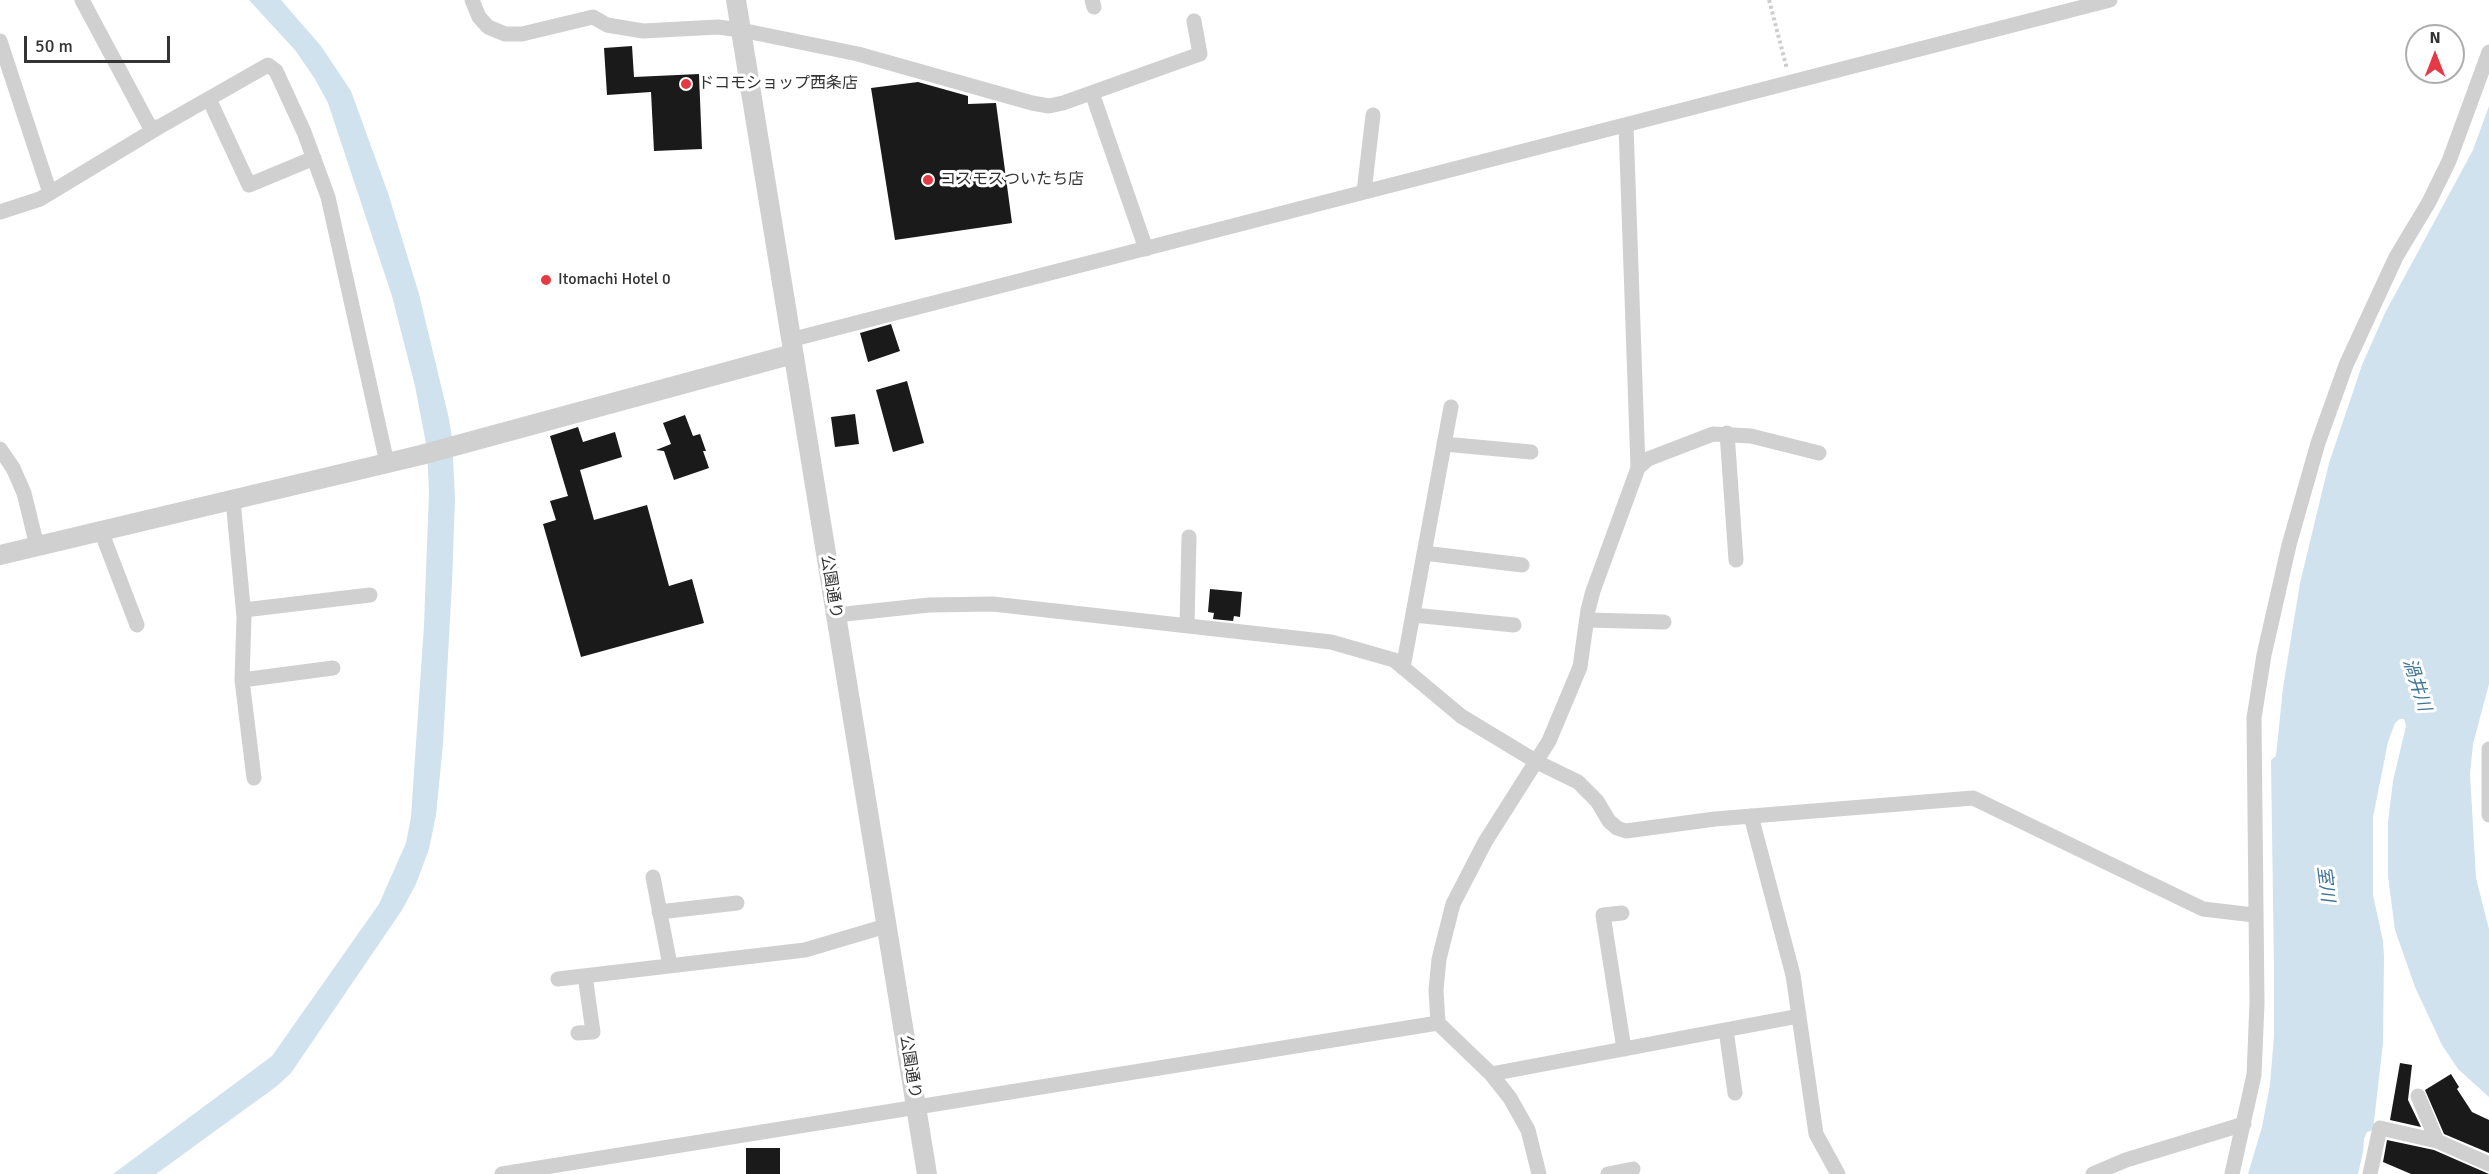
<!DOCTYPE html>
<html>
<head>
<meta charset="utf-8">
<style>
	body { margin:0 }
	#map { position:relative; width:2489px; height:1174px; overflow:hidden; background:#fff; font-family:Signika,sans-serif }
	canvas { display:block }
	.north { position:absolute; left:2405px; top:24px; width:60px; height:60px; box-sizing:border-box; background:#fff; border:2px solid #adadad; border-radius:50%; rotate:0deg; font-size:16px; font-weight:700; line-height:24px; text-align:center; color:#333 }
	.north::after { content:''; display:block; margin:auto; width:21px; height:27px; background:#e63946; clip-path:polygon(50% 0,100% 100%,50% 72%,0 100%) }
	.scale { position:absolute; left:24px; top:36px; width:146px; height:27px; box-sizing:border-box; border:3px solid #333; border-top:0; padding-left:8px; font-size:18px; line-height:21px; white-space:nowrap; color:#333; -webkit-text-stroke:4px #fff; paint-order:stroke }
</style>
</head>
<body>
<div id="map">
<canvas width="2489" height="1174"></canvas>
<div class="north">N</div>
<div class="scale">50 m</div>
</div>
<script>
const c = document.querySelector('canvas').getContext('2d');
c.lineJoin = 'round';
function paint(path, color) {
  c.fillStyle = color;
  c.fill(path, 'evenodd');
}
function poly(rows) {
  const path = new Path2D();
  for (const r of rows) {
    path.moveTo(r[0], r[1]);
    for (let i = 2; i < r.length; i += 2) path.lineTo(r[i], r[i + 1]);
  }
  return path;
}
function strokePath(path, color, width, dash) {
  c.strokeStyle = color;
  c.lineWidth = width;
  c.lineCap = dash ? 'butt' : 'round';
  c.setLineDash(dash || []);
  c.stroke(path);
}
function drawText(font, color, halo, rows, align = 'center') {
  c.font = font + ' Signika,"Noto Sans JP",sans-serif';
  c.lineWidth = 6;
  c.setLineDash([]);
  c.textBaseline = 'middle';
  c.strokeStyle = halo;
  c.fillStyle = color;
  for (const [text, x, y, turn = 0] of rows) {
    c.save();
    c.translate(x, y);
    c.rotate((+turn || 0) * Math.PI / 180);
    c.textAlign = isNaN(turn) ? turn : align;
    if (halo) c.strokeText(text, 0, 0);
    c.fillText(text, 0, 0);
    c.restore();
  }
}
paint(poly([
	[249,0,281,0,321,46,351,91,388,193,419,294,449,419,452,437,455,498,452,583,443,744,436,815,429,849,416,884,402,910,291,1073,277,1086,156,1174,113,1174,272,1056,379,904,406,843,411,817,424,625,429,492,427,449,415,386,392,296,328,103,315,79,295,50],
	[2489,106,2489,684,2473,744,2470,774,2476,878,2489,929,2489,1097,2458,1069,2442,1045,2415,987,2395,930,2388,876,2388,822,2393,781,2406,726,2404,719,2400,719,2395,723,2388,742,2373,817,2373,895,2383,941,2384,956,2383,1043,2373,1130,2367,1132,2364,1139,2363,1152,2358,1174,2248,1174,2262,1127,2270,1085,2274,1036,2274,970,2271,760,2276,756,2283,688,2300,583,2329,463,2362,365,2385,313,2473,150]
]), '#cfe2ee');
paint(poly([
	[632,46,634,77,699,74,702,149,654,151,651,92,607,95,604,48],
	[918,82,968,96,968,104,996,103,1012,223,895,240,871,88],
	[891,324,900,351,868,362,860,333],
	[907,381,924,443,893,452,876,390],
	[855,414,859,444,835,447,831,417],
	[685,415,693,436,700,434,706,451,703,451,709,468,674,480,664,451,656,450,671,444,663,423],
	[578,427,583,442,615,432,622,457,580,470,594,520,647,505,669,586,692,579,704,623,581,657,543,524,556,520,550,501,568,496,550,436],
	[1210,589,1242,592,1240,617,1234,616,1233,621,1213,619,1214,613,1208,612],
	[2400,1063,2412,1065,2408,1100,2421,1127,2390,1120],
	[2451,1074,2459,1087,2457,1089,2472,1112,2489,1120,2489,1153,2444,1134,2425,1090],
	[2387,1140,2434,1150,2489,1174,2411,1174,2383,1162],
	[746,1148,780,1148,780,1174,746,1174]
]), '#1a1a1a');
strokePath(poly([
	[1769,0,1787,69]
]), '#cdcdcd', 4, [3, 3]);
strokePath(poly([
	[82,0,150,127,159,127,268,65,276,71,304,132,328,197,387,463],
	[472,0,479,17,488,27,505,34,522,34,593,17,607,25,643,31,718,27,741,30,858,54,1032,103,1049,106,1063,103,1200,54,1194,21],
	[1092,0,1094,7],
	[0,41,50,193],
	[1092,93,1146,249],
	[209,99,249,185,314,158],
	[1364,192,1373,115],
	[0,212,40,199,159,127],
	[790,340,2110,0],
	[1727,433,1736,560],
	[1444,444,1531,452],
	[0,449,13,468,24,493,37,546],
	[1638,468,1648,459,1713,434,1751,436,1819,453],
	[233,500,244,617,242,680,254,778],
	[101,531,137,625],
	[1424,553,1522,565],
	[244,610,370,595],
	[836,615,929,605,993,604,1331,642,1394,660,1461,716,1537,762,1578,782,1597,801,1609,821,1617,828,1626,831,1641,829,1715,819,1973,798,2203,909,2254,915],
	[1413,615,1514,625],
	[1587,620,1664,622],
	[1187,626,1189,537],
	[1403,668,1451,407],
	[242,680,333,668],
	[2489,749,2489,815],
	[1751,816,1793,975,1816,1134,1838,1174],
	[653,877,670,965],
	[659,912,737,903],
	[1622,913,1603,915,1624,1049],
	[558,979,805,950,886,926],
	[1726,1030,1735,1093],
	[578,1033,593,1032,585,976],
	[1491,1074,1799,1016],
	[2418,1096,2437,1141],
	[502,1174,1438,1023],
	[1539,1174,1528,1130,1510,1098,1491,1074,1438,1023,1436,990,1439,959,1453,904,1485,842,1549,741,1580,667,1588,610,1593,591,1638,468,1626,125],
	[1608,1174,1633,1169],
	[2093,1174,2126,1160,2244,1124],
	[2232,1174,2254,1075,2257,1003,2254,718,2264,655,2289,545,2318,443,2346,365,2396,257,2429,202,2449,161,2489,52],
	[2370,1174,2380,1128,2437,1141,2489,1164]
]), '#d0d0d0', 15);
strokePath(poly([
	[736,0,927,1174],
	[0,555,421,455,793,354]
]), '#d0d0d0', 20);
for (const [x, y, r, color] of [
	[686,84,6,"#e63946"],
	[928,180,6,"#e63946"],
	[546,280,6,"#e63946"]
]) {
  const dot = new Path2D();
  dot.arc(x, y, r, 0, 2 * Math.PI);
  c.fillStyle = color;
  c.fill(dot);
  strokePath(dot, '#fff', 2);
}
drawText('16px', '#333', '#fff', [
	["ドコモショップ西条店",698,84],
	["コスモスついたち店",940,180],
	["Itomachi Hotel 0",558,280]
], 'left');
drawText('16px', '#333', '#fff', [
	["公園通り",831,587,81],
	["公園通り",910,1067,81]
]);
drawText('italic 18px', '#3f7597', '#fff', [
	["渦井川",2416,685,72],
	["室川",2325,884,83]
]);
</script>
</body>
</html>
